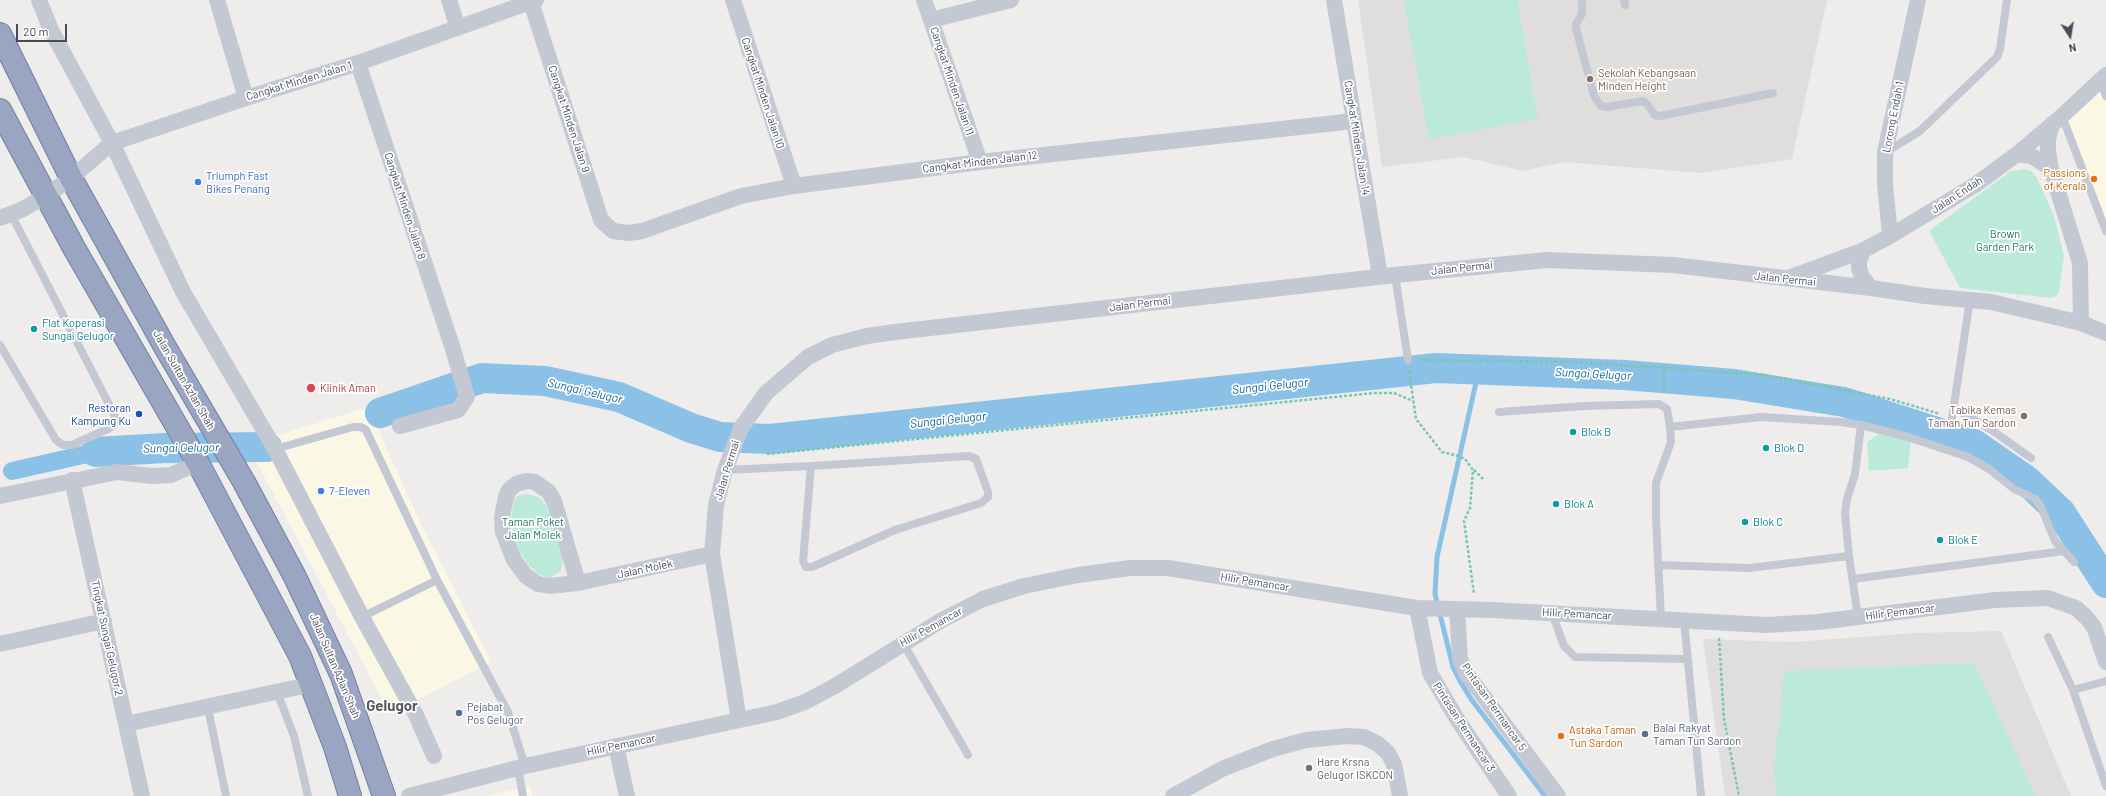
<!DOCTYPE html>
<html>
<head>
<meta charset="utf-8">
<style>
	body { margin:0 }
	#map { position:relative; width:2106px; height:796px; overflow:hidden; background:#efedec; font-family:Barlow,sans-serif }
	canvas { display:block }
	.north { position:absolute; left:2050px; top:16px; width:40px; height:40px; -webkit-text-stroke:3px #fff; paint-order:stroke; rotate:168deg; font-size:11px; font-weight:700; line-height:16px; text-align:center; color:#464c58 }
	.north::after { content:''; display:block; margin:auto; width:14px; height:18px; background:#464c58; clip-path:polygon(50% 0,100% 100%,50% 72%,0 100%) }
	.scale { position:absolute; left:16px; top:24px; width:51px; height:18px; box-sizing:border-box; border:2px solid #464c58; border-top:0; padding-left:5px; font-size:12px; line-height:14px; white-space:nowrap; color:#464c58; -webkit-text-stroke:3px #fff; paint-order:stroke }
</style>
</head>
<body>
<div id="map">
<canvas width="2106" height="796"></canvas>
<div class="north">N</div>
<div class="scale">20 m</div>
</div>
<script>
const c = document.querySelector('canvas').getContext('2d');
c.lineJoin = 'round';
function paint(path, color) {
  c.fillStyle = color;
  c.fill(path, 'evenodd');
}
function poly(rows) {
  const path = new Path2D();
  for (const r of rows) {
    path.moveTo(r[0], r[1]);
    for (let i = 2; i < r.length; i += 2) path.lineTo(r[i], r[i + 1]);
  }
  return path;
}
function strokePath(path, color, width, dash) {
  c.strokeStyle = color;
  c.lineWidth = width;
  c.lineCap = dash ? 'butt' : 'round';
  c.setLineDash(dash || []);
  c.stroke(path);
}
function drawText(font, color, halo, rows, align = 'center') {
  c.font = font + ' Barlow,sans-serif';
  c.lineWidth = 3.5;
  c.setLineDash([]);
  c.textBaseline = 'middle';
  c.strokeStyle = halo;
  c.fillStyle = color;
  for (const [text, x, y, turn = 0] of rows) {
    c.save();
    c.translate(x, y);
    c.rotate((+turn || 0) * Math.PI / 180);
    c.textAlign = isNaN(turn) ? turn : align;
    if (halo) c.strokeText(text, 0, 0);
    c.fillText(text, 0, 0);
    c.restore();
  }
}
paint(poly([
	[2100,80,2106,96,2106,231,2062,116],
	[377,404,383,422,376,425,419,520,491,662,390,714,253,455,260,441],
	[530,786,532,796,486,796]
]), '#faf8e5');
paint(poly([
	[1358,0,1827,0,1792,159,1700,173,1565,162,1522,171,1464,157,1382,167],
	[2001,631,2071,796,1725,796,1703,639,1792,642,1916,633]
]), '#e0dedd');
paint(poly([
	[1404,0,1517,0,1538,119,1429,139],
	[2023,169,2031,171,2037,178,2054,216,2064,256,2059,292,2055,297,2051,298,1960,288,1929,231,2011,171],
	[1879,434,1911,440,1908,468,1869,471,1867,442],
	[528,494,540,498,546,505,563,560,561,571,550,578,538,574,529,565,520,553,513,533,511,520,514,500,519,495],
	[1974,663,2036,796,1777,796,1774,770,1784,671]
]), '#bbebd8');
strokePath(poly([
	[1479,369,1437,557,1435,594,1453,667,1460,681,1471,699,1545,796]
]), '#8bc1e6', 5);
strokePath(poly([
	[12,471,96,452]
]), '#8bc1e6', 18);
strokePath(poly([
	[380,413,482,378,545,381,619,397,691,428,720,437,770,439,1436,368,1625,375,1734,384,1844,402,1974,444,2026,480,2061,513,2106,583],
	[96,452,165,448,267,447]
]), '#8bc1e6', 30);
const trunk = poly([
	[0,34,71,178,165,347,244,482,294,575,341,674,384,796],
	[0,110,74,248,198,463,300,656,335,747,350,796]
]);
strokePath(trunk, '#717fa5', 24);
strokePath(poly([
	[1420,360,1575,362,1765,375,1890,399,1940,414],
	[1409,371,1416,419,1442,452,1458,456,1465,459,1473,470,1470,508,1464,521,1474,594],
	[1664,393,1664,367],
	[767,454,1375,393,1394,393,1413,401],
	[1474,470,1483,479],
	[1719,638,1724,719,1739,796]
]), '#76c7af', 2.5, [3, 2]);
strokePath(poly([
	[1582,0,1582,14,1576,24,1576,28,1594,96,1601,106,1607,107,1643,101,1647,104,1655,115,1660,116,1773,93],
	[1624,0,1625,5],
	[2100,80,2106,96],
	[2062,116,2106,231],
	[1886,152,1920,131,1997,57,2000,49,2007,0],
	[1395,275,1408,360],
	[0,345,56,440,63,445,72,445,110,428,115,423,115,416,11,214],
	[1954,408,1993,431,2031,458],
	[1499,412,1584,406,1659,404,1667,409,1670,427],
	[1952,418,1970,300],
	[275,449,353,427,361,427,366,430,437,580,508,712,525,766],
	[725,470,811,466,969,456,976,459,988,492,988,497,981,503,895,530,812,567,806,567,803,561,811,466],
	[1658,565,1749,568,1849,556],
	[1853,579,2064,551],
	[1552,613,1564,646,1575,657,1687,659],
	[362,617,437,580],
	[1858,617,1849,556,1845,513,1847,499,1855,474,1861,425,1908,437,1968,457,1989,469,2014,489,2035,499,2041,507,2055,541,2074,562],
	[1661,618,1656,519,1656,483,1671,442,1670,427,1761,417,1841,422,1861,425],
	[1684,620,1701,796],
	[2048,637,2073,690,2106,786],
	[903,643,968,755],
	[2073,690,2106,681],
	[277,692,294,736,308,796],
	[208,708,226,796],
	[518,768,523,796]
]), '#c3c8d3', 8);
strokePath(poly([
	[39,0,51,30,112,143,183,292,275,449,362,617,416,715,434,756],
	[217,0,246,98],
	[449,0,458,28],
	[733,0,794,186],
	[924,0,980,162],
	[1334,0,1380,276],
	[531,2,601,220,613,231,629,233,642,231,741,196,794,186,980,162,1354,121],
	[931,20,1011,0],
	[358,63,453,349,467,397,458,410,400,426],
	[2052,124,2048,139,2048,151,2051,169,2080,263,2081,323],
	[2017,154,2032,156,2051,169],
	[0,218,23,209,46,196,71,178,112,143,246,98,358,63,536,0],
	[1890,236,1885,184,1885,152,1918,0],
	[1864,250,1859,260,1859,268,1862,277,1871,288],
	[1791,277,1864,250,1890,236,1975,185,2017,154,2062,116,2106,75],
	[72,480,142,796],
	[0,496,117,472,152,476,171,475,198,463],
	[578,583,554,501,549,492,535,482,526,481,516,484,509,490,506,497,502,517,503,532,514,560,526,576,538,584,549,586,578,583,712,554],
	[1417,608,1430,673,1457,719,1509,796],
	[1457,609,1460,659,1466,673,1558,796],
	[0,644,104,621],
	[739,720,712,554,716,505,725,470,741,428,766,393,808,357,832,345,867,336,895,332,1395,275,1547,260,1673,265,1871,288,1925,296,1991,302,2081,323,2106,333],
	[126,724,313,684],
	[616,746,627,796],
	[409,796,525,766,777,712,805,702,835,686,942,620,983,599,1024,586,1078,575,1130,568,1168,568,1417,608,1492,610,1766,625,1818,622,1995,600,2048,598,2076,608,2086,617,2094,627,2106,662],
	[1173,796,1224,768,1273,749,1306,740,1347,736,1364,737,1378,744,1388,753,1394,764,1400,796]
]), '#c3c8d3', 16);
strokePath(trunk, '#9aa5c2', 22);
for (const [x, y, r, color] of [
	[1590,79,4,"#8d6e63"],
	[2094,179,4,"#e8710a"],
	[198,182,4,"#3f7fe0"],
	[34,329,4,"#0f9aa8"],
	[311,388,5,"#e0444e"],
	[139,414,4,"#1a4fb4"],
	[2024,416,4,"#8d6e63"],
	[1573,432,4,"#0f9aa8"],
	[1766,448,4,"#0f9aa8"],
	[321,491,4,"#3f7fe0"],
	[1556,504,4,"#0f9aa8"],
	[1745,522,4,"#0f9aa8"],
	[1940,540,4,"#0f9aa8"],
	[459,713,4,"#5c6f8a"],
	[1645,734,4,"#5c6f8a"],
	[1561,736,4,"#e8710a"],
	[1309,768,4,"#6b7280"]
]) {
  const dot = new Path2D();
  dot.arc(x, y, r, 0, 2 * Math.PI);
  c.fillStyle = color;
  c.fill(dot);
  strokePath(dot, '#fff', 1.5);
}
drawText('11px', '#785e54', '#fff', [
	["Sekolah Kebangsaan",1598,73],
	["Minden Height",1598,86],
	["Tabika Kemas",2016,410,"right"],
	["Taman Tun Sardon",2016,423,"right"]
], 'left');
drawText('11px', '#464c58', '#fff', [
	["Cangkat Minden Jalan 1",299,81,-17],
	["Cangkat Minden Jalan 11",952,81,71],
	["Cangkat Minden Jalan 10",763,93,72],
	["Lorong Endah 1",1893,117,-79],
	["Cangkat Minden Jalan 9",569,119,72],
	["Cangkat Minden Jalan 14",1357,138,81],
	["Cangkat Minden Jalan 12",980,162,-7],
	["Jalan Endah",1957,195,-33],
	["Cangkat Minden Jalan 8",405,206,72],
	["Jalan Permai",1462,268,-6],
	["Jalan Permai",1785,279,6],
	["Jalan Permai",1140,304,-7],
	["Jalan Sultan Azlan Shah",184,380,60],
	["Jalan Permai",727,470,-73],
	["Jalan Molek",645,569,-12],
	["Hilir Pemancar",1255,582,9],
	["Hilir Pemancar",1900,612,-7],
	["Hilir Pemancar",1577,614,3],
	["Hilir Pemancar",931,627,-29],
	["Tingkat Sungai Gelugor 2",107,638,78],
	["Jalan Sultan Azlan Shah",335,666,67],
	["Pintasan Permancar 5",1494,707,55],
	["Pintasan Permancar 3",1464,727,57],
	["Hilir Pemancar",621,745,-12]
]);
drawText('11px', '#c56008', '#fff', [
	["Passions",2086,173],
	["of Kerala",2086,186],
	["Astaka Taman",1569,730,"left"],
	["Tun Sardon",1569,743,"left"]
], 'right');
drawText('11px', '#366cbe', '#fff', [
	["Triumph Fast",206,176],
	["Bikes Penang",206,189],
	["7-Eleven",329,491]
], 'left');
drawText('11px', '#1b755a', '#fff', [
	["Brown",2005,234],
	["Garden Park",2005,247],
	["Taman Poket",533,522],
	["Jalan Molek",533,535]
]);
drawText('11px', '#0d838f', '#fff', [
	["Flat Koperasi",42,323],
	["Sungai Gelugor",42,336],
	["Blok B",1581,432],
	["Blok D",1774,448],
	["Blok A",1564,504],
	["Blok C",1753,522],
	["Blok E",1948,540]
], 'left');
drawText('11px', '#be3a42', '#fff', [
	["Klinik Aman",320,388]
], 'left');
drawText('11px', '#164399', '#fff', [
	["Restoran",131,408],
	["Kampung Ku",131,421]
], 'right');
drawText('11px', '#4e5e75', '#fff', [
	["Pejabat",467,707],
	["Pos Gelugor",467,720],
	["Balai Rakyat",1653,728],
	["Taman Tun Sardon",1653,741]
], 'left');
drawText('11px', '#5b616d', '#fff', [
	["Hare Krsna",1317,762],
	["Gelugor ISKCON",1317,775]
], 'left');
drawText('italic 12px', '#13659d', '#fff', [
	["Sungai Gelugor",1593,374,3],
	["Sungai Gelugor",1270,386,-6],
	["Sungai Gelugor",585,391,13],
	["Sungai Gelugor",948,420,-6],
	["Sungai Gelugor",181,448,-1]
]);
drawText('bold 15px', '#595b61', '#fff', [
	["Gelugor",392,706]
]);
</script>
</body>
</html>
